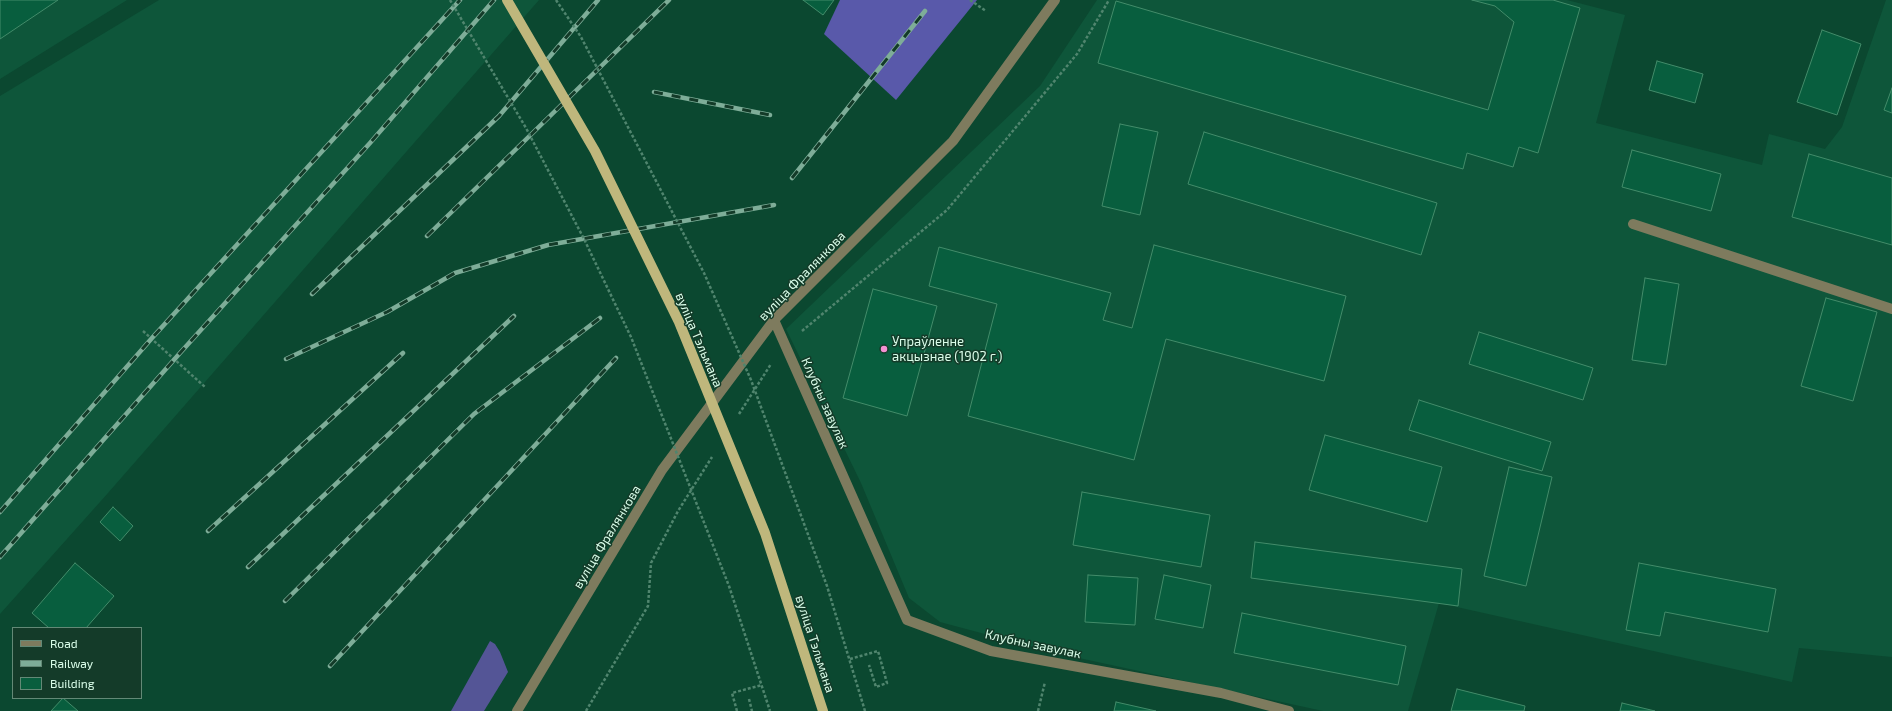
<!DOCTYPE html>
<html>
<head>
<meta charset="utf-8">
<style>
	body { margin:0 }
	#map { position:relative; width:1892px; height:711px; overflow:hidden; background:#0b4830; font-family:"Exo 2",sans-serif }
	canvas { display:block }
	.legend { position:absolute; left:12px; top:627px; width:130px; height:72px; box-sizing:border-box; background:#143b29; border:1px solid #638976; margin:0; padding:5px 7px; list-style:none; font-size:12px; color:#dafeea }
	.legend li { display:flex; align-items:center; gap:8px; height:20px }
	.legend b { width:20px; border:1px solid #638976 }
</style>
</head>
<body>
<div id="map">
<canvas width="1892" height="711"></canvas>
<ul class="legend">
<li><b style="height:5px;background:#7e7b5e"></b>Road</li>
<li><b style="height:5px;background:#7ead98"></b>Railway</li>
<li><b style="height:11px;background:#085e3e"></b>Building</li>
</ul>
</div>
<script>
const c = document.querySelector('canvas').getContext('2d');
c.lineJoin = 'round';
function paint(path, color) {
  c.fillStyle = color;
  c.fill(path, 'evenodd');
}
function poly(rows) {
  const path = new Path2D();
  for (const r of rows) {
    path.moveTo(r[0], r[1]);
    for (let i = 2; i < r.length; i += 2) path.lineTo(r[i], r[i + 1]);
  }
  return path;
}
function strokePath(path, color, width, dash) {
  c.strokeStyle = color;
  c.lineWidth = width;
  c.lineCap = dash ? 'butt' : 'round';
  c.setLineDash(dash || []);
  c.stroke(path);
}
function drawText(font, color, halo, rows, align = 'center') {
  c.font = font + ' "Exo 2",sans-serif';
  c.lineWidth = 3;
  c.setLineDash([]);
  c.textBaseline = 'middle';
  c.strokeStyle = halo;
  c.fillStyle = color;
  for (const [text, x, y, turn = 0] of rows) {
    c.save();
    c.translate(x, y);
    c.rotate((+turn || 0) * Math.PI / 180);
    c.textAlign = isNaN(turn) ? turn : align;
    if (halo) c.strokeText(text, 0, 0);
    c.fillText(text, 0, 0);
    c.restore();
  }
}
paint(poly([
	[0,0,127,0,0,79],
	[159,0,539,0,108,493,0,614,0,96],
	[1097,0,1567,0,1625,15,1596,123,1762,165,1769,134,1825,149,1842,127,1886,0,1892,0,1892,657,1799,648,1792,682,1439,603,1408,711,1323,711,1056,653,940,622,909,598,861,483,786,329,1040,86]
]), '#0e563a');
paint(poly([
	[490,641,495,644,500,652,508,672,484,711,451,711]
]), '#545596');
paint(poly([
	[840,0,977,0,896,100,824,34]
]), '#5959aa');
const building = poly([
	[0,0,58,0,0,39,0,0],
	[803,0,834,0,823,15,803,0],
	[1472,0,1553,0,1580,8,1538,153,1519,147,1513,167,1467,153,1463,169,1098,63,1116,1,1488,110,1514,22,1495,6,1472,0],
	[1822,30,1861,44,1837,115,1797,102,1822,30],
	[1657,61,1703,74,1695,103,1649,90,1657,61],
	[1892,88,1892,113,1884,110,1892,88],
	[1120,124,1158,132,1140,215,1102,206,1120,124],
	[1204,132,1437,203,1421,255,1188,184,1204,132],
	[1632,150,1721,174,1711,211,1622,187,1632,150],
	[1809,154,1892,178,1892,245,1792,217,1809,154],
	[1154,245,1346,296,1324,381,1166,339,1134,460,968,416,997,304,929,286,939,247,1111,293,1103,320,1132,328,1154,245],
	[1645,278,1679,284,1666,365,1632,360,1645,278],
	[873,289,937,306,907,416,843,398,873,289],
	[1826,298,1877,312,1853,401,1801,386,1826,298],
	[1479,332,1593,368,1583,400,1469,364,1479,332],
	[1419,400,1551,442,1542,471,1409,430,1419,400],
	[1325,435,1442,467,1427,522,1309,490,1325,435],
	[1509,467,1552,477,1526,586,1484,576,1509,467],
	[1082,492,1210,515,1201,567,1073,545,1082,492],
	[113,507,133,526,120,541,100,522,113,507],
	[1255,542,1462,569,1458,606,1251,578,1255,542],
	[75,563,114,596,86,628,49,628,32,613,75,563],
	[1639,563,1776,589,1768,632,1665,612,1660,636,1626,630,1639,563],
	[1088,575,1138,578,1135,625,1085,622,1088,575],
	[1164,575,1211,585,1203,628,1155,619,1164,575],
	[1242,613,1406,646,1398,685,1234,653,1242,613],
	[1457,689,1525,706,1524,711,1451,711,1457,689],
	[63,698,78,711,51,711,63,698],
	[1116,702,1156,711,1114,711,1116,702],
	[1622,703,1655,711,1620,711,1622,703]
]);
paint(building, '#085e3e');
strokePath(building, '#438c6a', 1);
strokePath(poly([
	[970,0,986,11],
	[143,331,205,387],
	[802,331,947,210,1077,54,1109,0],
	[739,414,771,364],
	[850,659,878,651,887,683,876,687,869,665],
	[749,699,752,711],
	[586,711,648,606,651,563,678,511,712,457],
	[737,711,732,693,762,685],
	[1038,711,1045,682]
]), '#50856e', 2.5, [3, 2]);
strokePath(poly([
	[1633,224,1892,309],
	[774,320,907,620,991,651,1221,693,1289,711],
	[517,711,662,470,774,320,953,141,1055,0]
]), '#7e7b5e', 10);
const rail = poly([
	[654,92,770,115],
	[792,178,925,11],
	[427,236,669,0],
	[312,294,499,116,598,0],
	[286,359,387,312,455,273,548,245,774,205],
	[0,512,152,338,460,0],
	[208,531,403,353],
	[0,557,180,353,370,143,494,0],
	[248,567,514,316],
	[285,601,474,414,600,318],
	[330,666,616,358]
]);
strokePath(rail, '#7ead98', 4.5);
strokePath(rail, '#143b29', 3, [9]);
strokePath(poly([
	[450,0,526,128,584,239,631,337,729,586,770,711],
	[556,0,581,37,704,273,751,380,827,586,865,711]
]), '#50856e', 2.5, [3, 2]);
strokePath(poly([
	[507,0,595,151,679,322,765,533,823,711]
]), '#bfb77c', 10);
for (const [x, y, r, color] of [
	[884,349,4,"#f491d3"]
]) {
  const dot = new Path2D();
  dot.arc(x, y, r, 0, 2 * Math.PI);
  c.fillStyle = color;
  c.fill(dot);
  strokePath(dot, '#143b29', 1.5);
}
drawText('13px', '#dafeea', '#143b29', [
	["вуліца Фралянкова",802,276,-46],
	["вуліца Тэльмана",699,340,67],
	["Клубны завулак",825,403,66],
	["вуліца Фралянкова",607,537,-59],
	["вуліца Тэльмана",815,644,72],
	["Клубны завулак",1033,644,12]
]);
drawText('13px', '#dafeea', '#143b29', [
	["Упраўленне",892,342],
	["акцызнае (1902 г.)",892,357]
], 'left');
</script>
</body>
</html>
